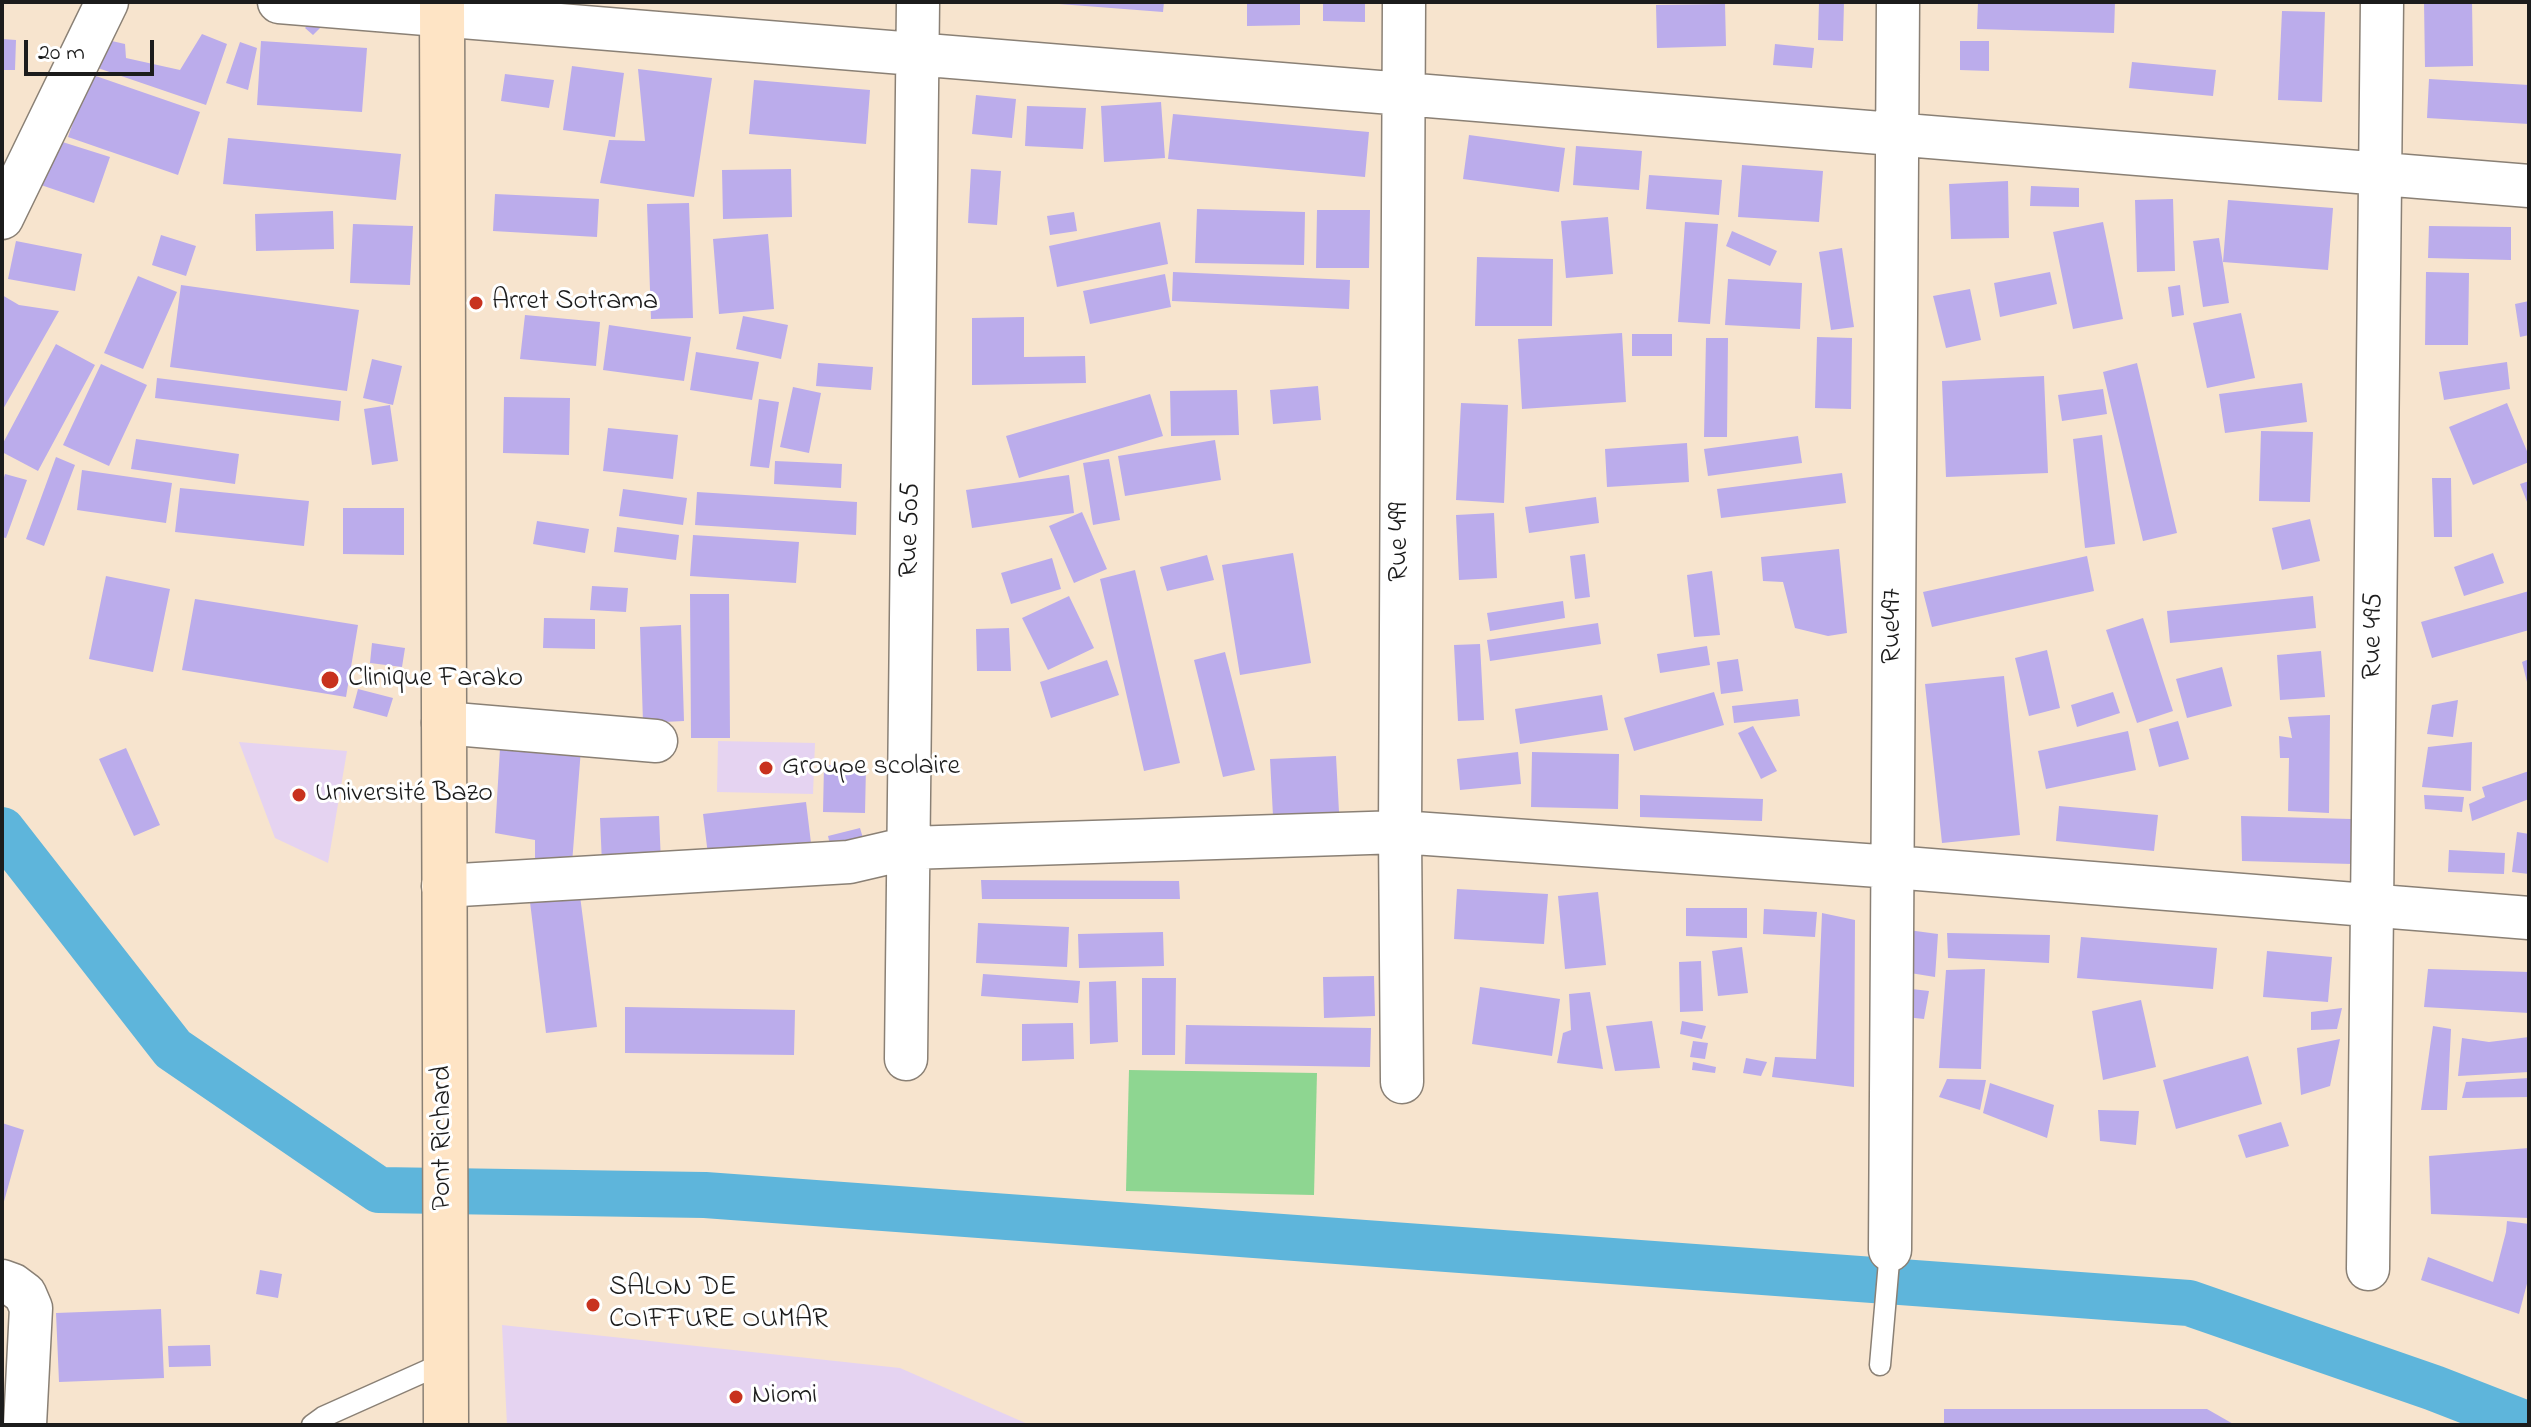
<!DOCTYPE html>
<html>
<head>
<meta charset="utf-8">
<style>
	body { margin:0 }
	#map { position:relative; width:2531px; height:1427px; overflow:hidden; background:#f7e4ce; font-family:"Indie Flower",sans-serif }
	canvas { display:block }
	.frame { position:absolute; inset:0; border:4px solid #1c1c1c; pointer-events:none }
	.scale { position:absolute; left:24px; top:40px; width:130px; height:36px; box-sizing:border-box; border:4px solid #1c1c1c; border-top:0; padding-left:10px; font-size:24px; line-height:28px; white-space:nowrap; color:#1c1c1c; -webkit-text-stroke:6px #fff; paint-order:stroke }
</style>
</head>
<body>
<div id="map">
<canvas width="2531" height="1427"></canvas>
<div class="frame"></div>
<div class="scale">20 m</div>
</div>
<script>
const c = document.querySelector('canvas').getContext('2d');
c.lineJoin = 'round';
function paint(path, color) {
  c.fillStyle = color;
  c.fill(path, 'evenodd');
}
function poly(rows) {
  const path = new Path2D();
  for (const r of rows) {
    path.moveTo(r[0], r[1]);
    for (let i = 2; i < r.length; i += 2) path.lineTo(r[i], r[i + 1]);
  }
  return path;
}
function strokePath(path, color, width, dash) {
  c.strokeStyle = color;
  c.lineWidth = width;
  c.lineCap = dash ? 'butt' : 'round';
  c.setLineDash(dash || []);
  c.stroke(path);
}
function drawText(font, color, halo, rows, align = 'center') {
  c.font = font + ' "Indie Flower",sans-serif';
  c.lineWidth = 6;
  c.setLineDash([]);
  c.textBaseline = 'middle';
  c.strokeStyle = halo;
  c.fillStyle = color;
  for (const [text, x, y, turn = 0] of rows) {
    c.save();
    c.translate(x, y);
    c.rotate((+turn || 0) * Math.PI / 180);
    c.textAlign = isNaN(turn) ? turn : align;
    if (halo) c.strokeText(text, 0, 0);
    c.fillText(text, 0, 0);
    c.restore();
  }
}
paint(poly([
	[718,741,815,743,813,794,717,792],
	[239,742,347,751,328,863,275,838],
	[502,1325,900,1368,1030,1425,507,1425]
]), '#e5d3f1');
paint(poly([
	[1129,1070,1317,1073,1314,1195,1126,1191]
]), '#8ed691');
strokePath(poly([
	[2,830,173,1049,379,1190,705,1195,2189,1303,2434,1388,2529,1425]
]), '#5eb5db', 46);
paint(poly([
	[1059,2,1164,2,1163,12,1059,4],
	[1247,2,1300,2,1300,25,1247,26],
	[1323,2,1365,2,1365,22,1323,21],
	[1819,2,1844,2,1843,41,1818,40],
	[1978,2,2115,2,2114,33,1977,29],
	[2424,2,2472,2,2473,66,2425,67],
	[1725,4,1726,46,1657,48,1656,5],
	[2282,11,2325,12,2322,102,2278,100],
	[318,14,326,22,313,35,305,28],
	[202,34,227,44,206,105,89,65,103,39,125,44,126,58,180,70],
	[2,39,16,40,15,70,2,70],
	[261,41,367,48,362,112,257,105],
	[1960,41,1989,41,1989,71,1960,70],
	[240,42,257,48,248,90,226,83],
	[1775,44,1814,48,1812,68,1773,65],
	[2132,62,2216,70,2213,96,2129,88],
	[572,66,624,73,615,137,563,130],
	[638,69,712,78,694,197,600,183,609,140,645,141],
	[90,74,200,112,178,175,68,137],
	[505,74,554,80,549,108,501,101],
	[2429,79,2529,85,2529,124,2427,118],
	[754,80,870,90,866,144,749,134],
	[976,95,1016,99,1012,138,972,134],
	[1161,102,1165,158,1104,162,1101,106],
	[1027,106,1086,108,1083,149,1025,146],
	[1173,114,1369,132,1365,177,1168,159],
	[1469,135,1565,148,1559,192,1463,179],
	[228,138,401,154,396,200,223,184],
	[53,139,110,157,94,203,38,184],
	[1576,146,1642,151,1639,190,1573,185],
	[1742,165,1823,171,1819,222,1738,217],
	[791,169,792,217,723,219,722,170],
	[971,169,1001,171,997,225,968,223],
	[1649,175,1722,180,1719,215,1646,209],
	[2008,181,2009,238,1951,239,1949,184],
	[2031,186,2079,188,2079,207,2030,206],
	[495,194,599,199,597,237,493,231],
	[2173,199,2175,271,2137,272,2135,200],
	[2228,200,2333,208,2328,270,2223,262],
	[689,203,693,318,651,319,647,204],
	[1197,209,1305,212,1304,265,1195,263],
	[1317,210,1370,210,1369,268,1316,268],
	[333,211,334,249,256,251,255,214],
	[1074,212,1077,231,1050,235,1047,216],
	[1608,217,1613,274,1566,278,1561,221],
	[1160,222,1168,264,1057,287,1049,246],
	[1685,222,1718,224,1710,324,1678,322],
	[2103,222,2123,319,2073,329,2053,232],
	[353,224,413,226,410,285,350,283],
	[2429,226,2511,227,2511,260,2428,258],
	[1732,231,1777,251,1770,266,1726,246],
	[768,234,774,309,719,314,713,239],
	[161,235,196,246,186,276,152,265],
	[2219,238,2229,303,2203,307,2193,241],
	[16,241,82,254,75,291,8,279],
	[1842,248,1854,327,1831,330,1819,252],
	[1477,257,1553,259,1552,326,1475,326],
	[1173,272,1350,280,1349,309,1172,301],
	[2050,272,2057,304,2000,317,1994,283],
	[2426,272,2469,273,2468,345,2425,345],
	[1165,274,1171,307,1090,324,1083,291],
	[138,276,177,292,143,369,104,353],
	[1728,279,1802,283,1800,329,1725,325],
	[181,285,359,310,347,391,170,367],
	[2180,285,2184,315,2172,317,2168,287],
	[1970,289,1981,340,1946,348,1933,296],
	[2,295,19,305,59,311,2,411],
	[2529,301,2529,335,2520,337,2515,304],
	[2241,313,2255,378,2207,388,2193,323],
	[525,315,600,322,596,366,520,359],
	[743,316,788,325,781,359,736,349],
	[1024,317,1024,357,1085,356,1086,383,972,385,972,318],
	[609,325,691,337,684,381,603,370],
	[1622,333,1626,402,1522,409,1518,339],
	[1632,334,1672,334,1672,356,1632,356],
	[1817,337,1852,338,1851,409,1815,408],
	[1706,338,1728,338,1727,437,1704,437],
	[56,344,95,365,38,471,2,452,2,445],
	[696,352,759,362,752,400,690,390],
	[372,359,402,366,393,405,363,398],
	[2507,362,2510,389,2444,400,2439,372],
	[818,363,873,367,871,390,816,386],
	[2137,363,2177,533,2143,541,2103,372],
	[101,364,147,385,109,466,63,445],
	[2044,376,2048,473,1946,477,1942,381],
	[157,378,341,401,339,421,155,398],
	[2302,383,2307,422,2225,433,2219,394],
	[1318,386,1321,420,1273,424,1270,390],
	[793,387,821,393,809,453,780,447],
	[2103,389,2107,414,2062,421,2058,395],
	[1237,390,1239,435,1171,436,1170,391],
	[1150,394,1163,436,1019,478,1006,436],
	[504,397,570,398,569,455,503,453],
	[759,399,779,402,769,468,750,466],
	[1461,403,1508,405,1504,503,1456,500],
	[2507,403,2529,456,2529,462,2473,485,2449,427],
	[390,405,398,461,372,465,364,409],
	[608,428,678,435,673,479,603,471],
	[2261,431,2313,432,2310,502,2259,501],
	[2102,435,2115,544,2085,548,2073,439],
	[1798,436,1802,463,1708,476,1704,449],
	[136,439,239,454,235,484,131,469],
	[1215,440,1221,480,1125,496,1118,456],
	[1687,443,1689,482,1607,487,1605,449],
	[56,457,75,465,44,546,26,539],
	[1109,459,1120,520,1093,525,1083,463],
	[775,461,842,464,841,488,774,484],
	[82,470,172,483,166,523,77,510],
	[1842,473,1846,503,1721,518,1717,489],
	[5,474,27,480,6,538,2,537,2,484],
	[1069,475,1074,513,972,528,966,490],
	[2432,478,2451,478,2452,537,2434,537],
	[2529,481,2529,507,2520,484],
	[180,488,309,501,304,546,175,532],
	[623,489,687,498,683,525,619,516],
	[697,492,857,502,856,535,695,525],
	[1596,497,1599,523,1529,533,1525,507],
	[343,508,404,508,404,555,343,554],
	[1082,512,1107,569,1074,583,1049,526],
	[1494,513,1497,578,1459,580,1456,515],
	[2310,519,2320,561,2282,570,2272,528],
	[537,521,589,529,585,553,533,544],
	[617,527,679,535,676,560,614,552],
	[693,535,799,542,796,583,690,576],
	[1839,549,1847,633,1828,636,1795,628,1783,582,1763,581,1761,557],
	[1293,553,1311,663,1240,675,1222,565],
	[2493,553,2504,583,2464,596,2454,567],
	[1585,554,1590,597,1575,599,1570,556],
	[1207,555,1214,580,1167,591,1160,567],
	[2087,556,2094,591,1932,627,1923,592],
	[1052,558,1061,589,1011,604,1001,573],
	[1135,570,1180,763,1144,771,1100,579],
	[1712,571,1720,635,1694,637,1687,575],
	[106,576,170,589,153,672,89,659],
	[592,586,628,588,626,612,590,610],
	[2529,591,2529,630,2432,658,2421,622],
	[690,594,729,594,730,738,691,738],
	[1069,596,1094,648,1048,670,1022,618],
	[2313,596,2316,628,2170,643,2167,611],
	[195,599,358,625,346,697,182,670],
	[1563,601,1565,618,1490,631,1487,613],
	[544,618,595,619,595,649,543,648],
	[2143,618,2173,711,2137,723,2106,630],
	[1598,623,1601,644,1490,661,1487,640],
	[681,625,684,721,643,723,640,627],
	[1009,628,1011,671,977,671,976,629],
	[372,643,405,648,402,667,370,663],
	[1480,644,1484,720,1458,721,1454,645],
	[1707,646,1710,665,1660,673,1657,654],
	[2047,650,2060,708,2029,716,2015,658],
	[2321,651,2325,697,2280,700,2277,655],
	[1225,652,1255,770,1223,777,1194,660],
	[1738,659,1743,691,1721,694,1717,662],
	[2529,659,2529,686,2528,686,2522,662],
	[1107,660,1119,695,1051,718,1040,682],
	[2222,667,2232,706,2187,718,2176,679],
	[2004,676,2020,835,1942,843,1925,684],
	[358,689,393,698,387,717,353,708],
	[1714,692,1724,725,1634,751,1624,718],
	[2113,692,2120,713,2077,727,2071,705],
	[1602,695,1608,730,1520,744,1515,709],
	[1798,699,1800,716,1734,723,1732,706],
	[2458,700,2453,737,2427,734,2432,705],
	[2330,715,2329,813,2288,811,2289,758,2280,758,2279,736,2292,738,2288,717],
	[2178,721,2189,759,2159,767,2149,729],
	[1753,726,1777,771,1761,779,1738,733],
	[2128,731,2136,770,2046,789,2038,751],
	[2472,742,2471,791,2422,787,2428,747],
	[126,748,160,825,134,836,99,759],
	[500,748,581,749,571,876,535,876,535,840,495,833],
	[1518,752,1521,784,1460,790,1457,759],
	[1532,752,1619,754,1618,809,1531,807],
	[1336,756,1339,812,1273,816,1270,759],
	[824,765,866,766,865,813,823,812],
	[2529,771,2529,799,2472,821,2469,804,2485,797,2482,787],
	[1640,795,1763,799,1762,821,1640,817],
	[2424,795,2464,797,2462,812,2425,809],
	[806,802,812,851,709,863,703,814],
	[2059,806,2158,815,2154,851,2056,841],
	[659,816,661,862,602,864,600,818],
	[2241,816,2351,819,2352,864,2242,861],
	[860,828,865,845,832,853,828,836],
	[2517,832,2529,834,2529,874,2512,872],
	[2449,850,2505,853,2504,874,2448,872],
	[981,880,1179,881,1180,899,982,899],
	[1457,889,1548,894,1544,944,1454,939],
	[1598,892,1606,965,1565,969,1558,896],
	[580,896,597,1027,546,1033,530,902],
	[1686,908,1747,908,1747,938,1686,936],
	[1764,909,1817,912,1815,937,1763,934],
	[1822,913,1855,920,1854,1087,1772,1077,1775,1057,1816,1059],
	[978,923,1069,927,1067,967,976,963],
	[1908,930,1938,934,1935,977,1904,972],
	[1163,932,1164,966,1079,968,1078,934],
	[1947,933,2050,935,2049,963,1948,958],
	[2081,937,2217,948,2213,989,2077,978],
	[1742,947,1748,993,1718,996,1712,951],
	[2267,951,2332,957,2328,1002,2263,997],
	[1701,961,1703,1011,1680,1012,1679,962],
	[1985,969,1981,1069,1939,1068,1946,970],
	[2428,969,2529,972,2529,1013,2424,1007],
	[983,974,1080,981,1078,1003,981,996],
	[1374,976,1375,1016,1324,1018,1323,977],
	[1142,978,1176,978,1175,1055,1142,1055],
	[1116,981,1118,1042,1090,1044,1089,982],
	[1480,987,1560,999,1552,1056,1472,1044],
	[1903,988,1929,991,1924,1019,1897,1016],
	[1590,992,1603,1069,1557,1063,1563,1033,1571,1030,1569,994],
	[2141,1000,2156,1067,2103,1080,2092,1011],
	[625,1007,795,1010,794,1055,625,1053],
	[2342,1008,2337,1029,2311,1030,2311,1012],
	[1652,1021,1660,1068,1615,1071,1606,1026],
	[1682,1021,1706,1026,1702,1039,1680,1034],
	[1073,1023,1074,1059,1022,1061,1022,1024],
	[1186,1025,1371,1028,1370,1067,1185,1064],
	[2433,1026,2451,1029,2447,1110,2421,1110],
	[2529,1037,2529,1072,2458,1076,2462,1038,2489,1042],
	[2340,1039,2330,1086,2301,1095,2297,1048],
	[1693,1041,1708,1043,1705,1059,1690,1057],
	[2248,1056,2262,1104,2176,1129,2163,1080],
	[1746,1058,1767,1062,1761,1076,1743,1073],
	[1693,1062,1716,1067,1715,1073,1692,1070],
	[2529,1078,2529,1097,2462,1098,2466,1082],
	[1947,1079,1986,1080,1980,1110,1939,1097],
	[1990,1083,2054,1105,2047,1138,1983,1113],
	[2098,1110,2139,1111,2136,1145,2100,1141],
	[2281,1122,2289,1146,2246,1158,2238,1135],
	[2,1123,24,1130,3,1205,2,1205],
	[2529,1148,2529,1218,2431,1214,2429,1156],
	[2507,1221,2529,1224,2529,1276,2519,1314,2421,1280,2428,1257,2493,1282,2506,1232],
	[260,1270,282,1274,278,1298,256,1294],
	[161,1309,164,1378,59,1382,56,1313],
	[210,1345,211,1366,169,1367,168,1346],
	[1944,1409,2207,1409,2235,1425,1944,1425]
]), '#bbaceb');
const service = poly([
	[1880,1365,1890,1250],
	[312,1425,323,1417,446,1362]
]);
const minor = poly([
	[279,2,2529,186],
	[2,218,107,2],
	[443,723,656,741],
	[443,886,849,862,909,848,1400,832,1893,867,2529,918],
	[906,1059,918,2],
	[1402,1082,1400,832,1404,2],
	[1890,1250,1898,2],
	[2368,1269,2382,2],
	[2,1281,13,1285,25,1294,31,1308,25,1425]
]);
const secondary = poly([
	[442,2,446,1425]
]);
strokePath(service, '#8a8075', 23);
strokePath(minor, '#8a8075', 45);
strokePath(secondary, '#8a8075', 47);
strokePath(service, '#fff', 20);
strokePath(minor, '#fff', 42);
strokePath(secondary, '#fee4c5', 44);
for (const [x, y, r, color] of [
	[476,303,8,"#c8321e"],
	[330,680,10,"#c8321e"],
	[766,768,8,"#c8321e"],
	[299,795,8,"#c8321e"],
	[593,1305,8,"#c8321e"],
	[736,1397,8,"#c8321e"]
]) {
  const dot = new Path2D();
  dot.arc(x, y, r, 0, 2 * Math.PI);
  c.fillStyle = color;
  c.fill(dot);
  strokePath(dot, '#fff', 3);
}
drawText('28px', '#1c1c1c', '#fff', [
	["Arret Sotrama",492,303],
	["Clinique Farako",348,680],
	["Groupe scolaire",782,768],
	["Université Bazo",315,795],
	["SALON DE",609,1289],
	["COIFFURE OUMAR",609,1321],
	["Niomi",752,1397]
], 'left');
drawText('28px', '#1c1c1c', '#fff', [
	["Rue 505",912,530,-89],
	["Rue 499",1401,542,-90],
	["Rue497",1894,626,-90],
	["Rue 495",2375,636,-89],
	["Pont Richard",444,1138,-90]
]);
</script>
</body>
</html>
